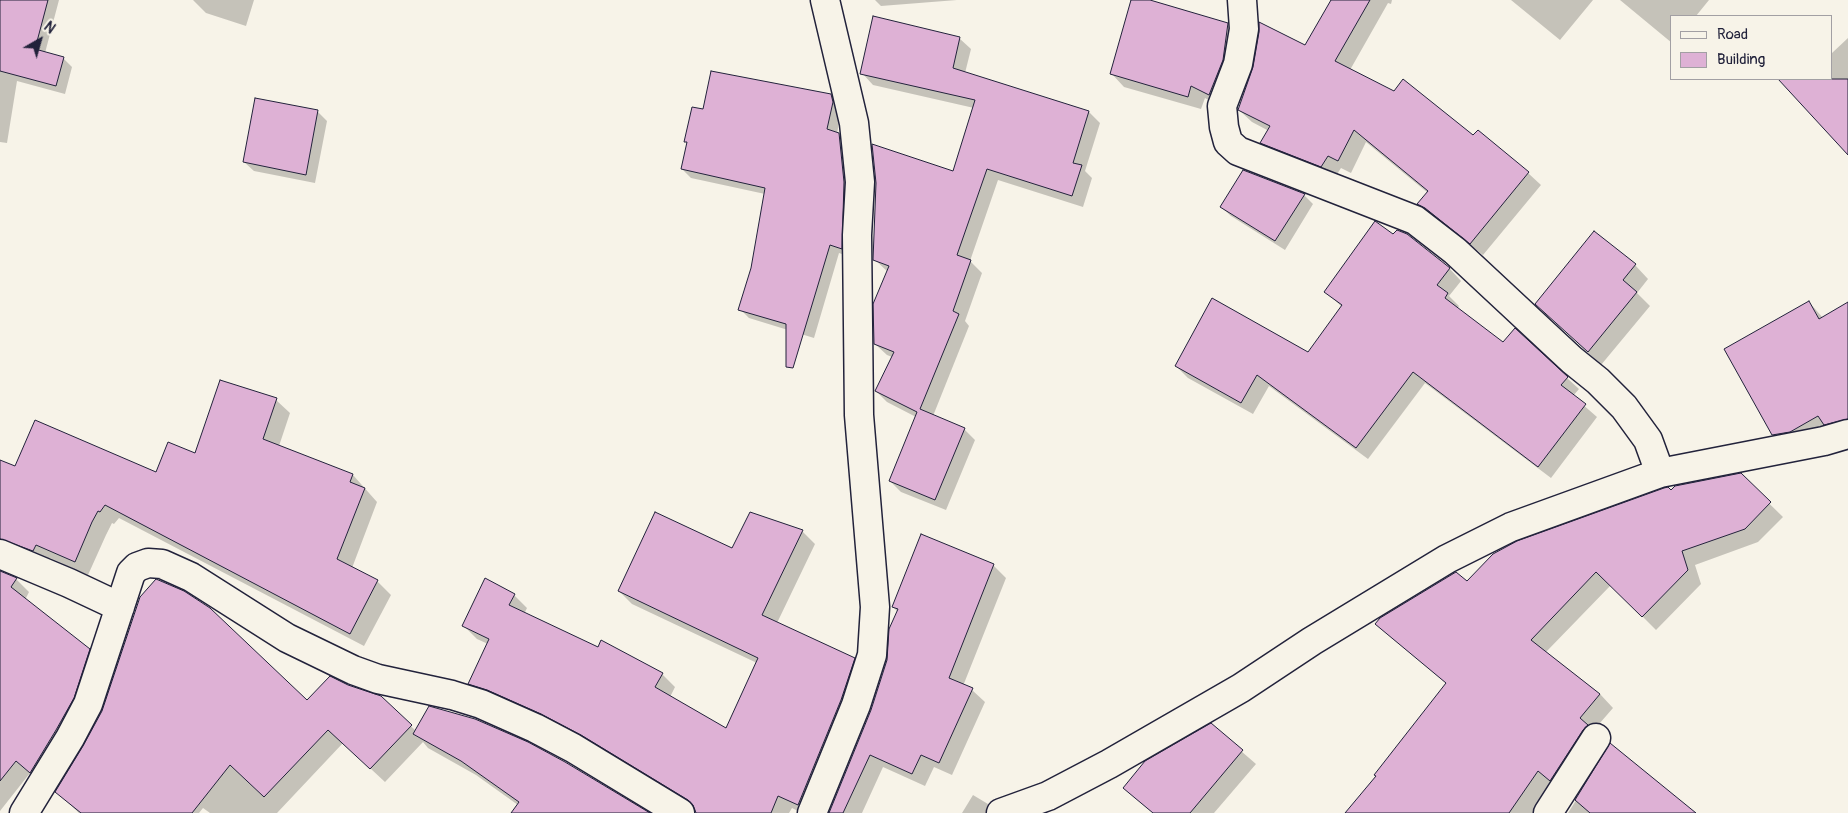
<!DOCTYPE html>
<html>
<head>
<meta charset="utf-8">
<style>
	body { margin:0 }
	#map { position:relative; width:1848px; height:813px; overflow:hidden; background:#f7f3e8; font-family:Pangolin,sans-serif }
	canvas { display:block }
	.legend { position:absolute; left:1670px; top:15px; width:162px; height:65px; box-sizing:border-box; background:#f7f3e8; border:1px solid #a29fa3; margin:0; padding:6px 9px; list-style:none; font-size:15px; color:#22223b }
	.legend li { display:flex; align-items:center; gap:10px; height:25px }
	.legend b { width:25px; border:1px solid #a29fa3 }
	.north { position:absolute; left:15px; top:15px; width:50px; height:50px; -webkit-text-stroke:4px #f7f3e8; paint-order:stroke; rotate:38deg; font-size:14px; font-weight:700; line-height:20px; text-align:center; color:#22223b }
	.north::after { content:''; display:block; margin:auto; width:18px; height:22px; background:#22223b; clip-path:polygon(50% 0,100% 100%,50% 72%,0 100%) }
</style>
</head>
<body>
<div id="map">
<canvas width="1848" height="813"></canvas>
<ul class="legend">
<li><b style="height:6px;background:#f7f3e8"></b>Road</li>
<li><b style="height:14px;background:#deb1d5"></b>Building</li>
</ul>
<div class="north">N</div>
</div>
<script>
const c = document.querySelector('canvas').getContext('2d');
c.lineJoin = 'round';
function paint(path, color) {
  c.fillStyle = color;
  c.fill(path, 'evenodd');
}
function poly(rows) {
  const path = new Path2D();
  for (const r of rows) {
    path.moveTo(r[0], r[1]);
    for (let i = 2; i < r.length; i += 2) path.lineTo(r[i], r[i + 1]);
  }
  return path;
}
function strokePath(path, color, width, dash) {
  c.strokeStyle = color;
  c.lineWidth = width;
  c.lineCap = dash ? 'butt' : 'round';
  c.setLineDash(dash || []);
  c.stroke(path);
}
paint(poly([
	[0,0,59,0,45,53,63,58,72,67,65,94,17,81,7,143,0,142],
	[193,0,254,0,246,26,206,13],
	[875,0,957,0,881,6],
	[1132,0,1146,0,1227,25,1241,38,1223,108,1205,98,1201,109,1124,87,1111,73],
	[1332,0,1392,0,1391,4,1388,3,1350,70,1474,137,1528,173,1541,185,1483,255,1439,220,1431,216,1419,204,1428,193,1366,142,1351,173,1341,168,1334,179,1274,155,1261,143,1269,131,1252,122,1239,110,1305,47],
	[1511,0,1593,0,1560,40],
	[1620,0,1709,0,1696,16,1672,16,1672,43],
	[959,38,971,49,965,73,1089,112,1100,123,1085,171,1092,178,1083,207,998,180,970,261,982,273,965,321,969,326,933,416,964,429,975,440,946,510,901,492,890,481,916,417,887,402,876,391,892,357,887,355,875,344,888,272,874,259,954,173,974,108,873,85,862,73],
	[1848,38,1848,152,1791,91,1803,79,1832,79,1832,53],
	[831,96,840,105,841,111,837,134,848,144,850,257,839,253,814,338,749,318,740,309,752,269,765,194,691,178,682,169,688,144,686,142,704,111],
	[256,100,318,112,327,121,315,183,254,171,244,162],
	[1304,195,1313,204,1285,250,1231,216,1221,207],
	[1594,233,1635,265,1648,279,1637,293,1650,306,1601,365,1550,317],
	[1407,235,1450,269,1461,281,1449,296,1459,306,1457,309,1504,344,1567,378,1579,389,1573,396,1597,417,1551,478,1425,383,1368,459,1269,386,1253,414,1188,378,1176,366,1309,354,1342,307,1326,292,1393,236],
	[1809,302,1823,318,1848,303,1848,433,1786,446,1773,434],
	[276,400,290,413,279,446,353,475,377,502,352,568,377,581,391,595,364,646,119,518,114,524,112,523,106,535,88,575,50,558,46,563,0,560,0,461,16,468,156,474,196,455],
	[1740,475,1783,517,1758,542,1695,565,1701,584,1656,630,1611,585,1546,652,1600,694,1613,708,1593,731,1552,813,1351,813,1447,684,1391,637,1377,624,1671,492],
	[751,513,802,531,815,544,777,623,854,659,867,672,802,813,792,808,789,813,721,813,648,779,483,696,470,683,488,644,477,639,464,626,514,595,527,608,524,614,598,648,662,674,675,687,670,697,727,730,757,663,632,604,619,591,733,550],
	[993,565,1006,578,963,686,972,690,985,702,952,775,934,767,925,786,883,767,862,813,830,813,872,710,888,660,898,612,893,607],
	[0,572,16,579,29,592,25,600,89,650,102,664,44,785,30,773,0,811],
	[347,686,380,697,416,731,649,813,513,813,518,805,476,775,428,748,423,742,385,782,343,743,277,813,210,813,203,808,199,813,79,813,57,792],
	[1211,725,1256,764,1214,813,1153,813,1125,787],
	[1611,745,1694,813,1568,813],
	[973,795,988,804,997,813,962,813]
]), '#0003');
const building = poly([
	[0,0,48,0,35,49,64,57,56,86,0,71,0,0],
	[1131,0,1150,0,1228,23,1223,60,1209,95,1191,86,1188,97,1110,74,1131,0],
	[1331,0,1370,0,1335,61,1394,91,1403,79,1473,135,1478,130,1529,172,1470,244,1425,208,1417,204,1428,191,1354,130,1338,161,1328,156,1321,167,1260,143,1270,126,1238,110,1253,67,1259,32,1259,22,1305,45,1331,0],
	[873,16,960,37,953,68,1089,111,1073,163,1082,165,1072,196,987,169,957,255,971,260,953,311,959,314,920,409,965,428,935,500,889,481,917,412,875,391,894,352,874,344,873,304,889,266,873,260,876,183,872,144,953,171,975,100,860,74,873,16],
	[711,71,831,94,833,102,827,129,839,133,844,182,842,249,830,245,793,368,786,367,786,324,738,310,751,268,765,188,681,169,687,142,684,142,692,107,703,109,711,71],
	[1778,79,1848,79,1848,155,1778,79],
	[255,98,318,110,306,175,243,162,255,98],
	[1243,170,1305,194,1275,241,1220,207,1243,170],
	[1375,221,1393,234,1397,230,1407,234,1450,268,1437,285,1448,293,1445,298,1503,342,1515,328,1568,377,1561,385,1586,404,1538,467,1413,372,1356,448,1257,375,1241,403,1175,366,1212,298,1308,352,1342,305,1324,292,1375,221],
	[1594,231,1636,264,1623,280,1637,292,1588,352,1535,304,1594,231],
	[1809,301,1819,319,1848,302,1848,419,1824,425,1818,416,1790,432,1772,435,1724,349,1809,301],
	[220,380,277,398,263,439,353,474,350,482,365,488,337,559,378,580,350,634,105,505,100,512,98,511,92,522,75,562,36,545,33,551,0,539,0,460,15,466,35,420,156,472,168,442,195,453,220,380],
	[1741,473,1771,502,1745,529,1682,551,1688,570,1642,617,1596,572,1531,640,1600,694,1580,718,1588,725,1583,730,1550,781,1538,771,1509,813,1345,813,1376,776,1374,775,1446,683,1375,624,1380,618,1456,572,1467,581,1493,554,1517,541,1664,488,1668,487,1671,490,1675,486,1741,473],
	[655,512,732,548,750,512,803,530,762,615,855,658,841,700,798,805,778,796,771,813,696,813,693,805,688,800,581,735,541,714,487,690,468,684,489,639,462,626,485,578,515,594,509,605,598,647,601,640,663,673,655,687,726,728,758,658,618,591,655,512],
	[921,534,994,564,949,678,973,688,939,763,921,755,912,774,870,755,843,813,829,813,871,710,887,660,889,629,898,609,892,607,921,534],
	[0,571,17,578,11,587,90,649,74,698,56,730,30,773,16,761,0,781,0,571],
	[156,579,184,591,210,608,307,700,330,676,348,685,381,696,412,725,370,769,328,730,264,797,230,765,192,813,81,813,55,792,83,746,102,711,140,597,156,579],
	[429,706,475,719,528,742,565,762,650,813,511,813,519,802,461,761,413,734,429,706],
	[1211,723,1243,750,1190,813,1153,813,1123,788,1145,761,1211,723],
	[1610,743,1696,813,1590,813,1575,800,1610,743]
]);
paint(building, '#deb1d5');
strokePath(building, '#22223b', 1);
const minor = poly([
	[1242,0,1244,29,1238,64,1222,106,1224,127,1228,142,1238,151,1415,220,1455,251,1572,360,1598,381,1624,407,1648,440,1660,473],
	[0,554,69,583,120,607],
	[24,813,70,738,88,704,131,573,137,567,148,563,162,564,191,577,287,638,353,670,378,679,452,695,481,704,535,728,573,748,680,813],
	[812,813,856,705,872,655,875,607,859,415,857,235,860,182,854,123,825,0],
	[1001,813,1048,796,1109,764,1241,688,1312,641,1447,559,1511,527,1660,473,1824,441,1848,434],
	[1548,813,1596,738]
]);
strokePath(minor, '#22223b', 31);
strokePath(minor, '#f7f3e8', 28);
</script>
</body>
</html>
